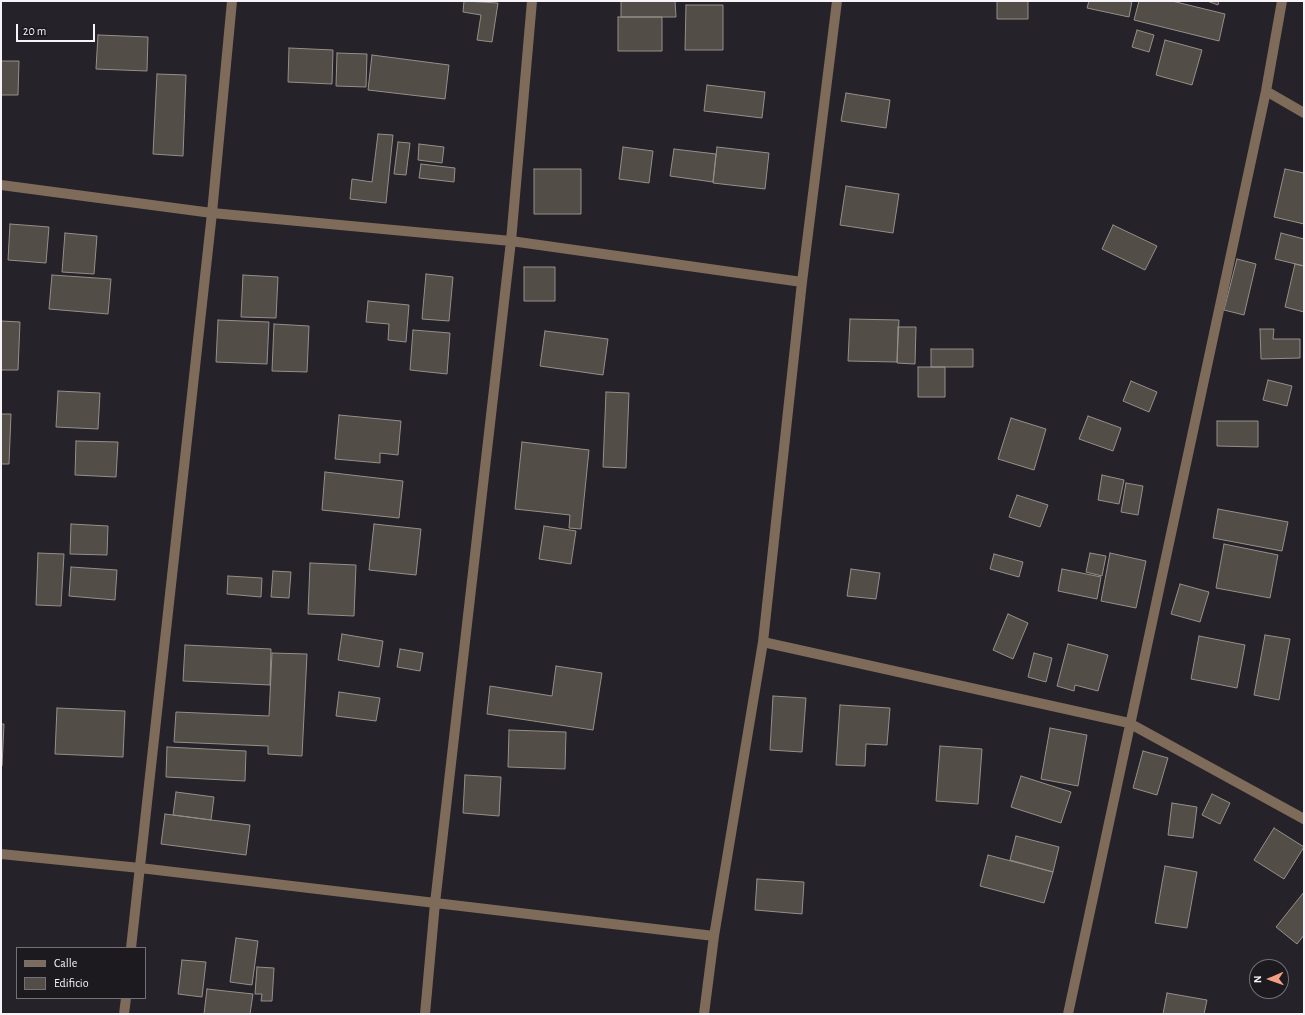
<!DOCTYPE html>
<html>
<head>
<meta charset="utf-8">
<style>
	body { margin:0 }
	#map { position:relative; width:1305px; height:1015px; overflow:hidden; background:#252229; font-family:"Alegreya Sans",sans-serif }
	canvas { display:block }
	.frame { position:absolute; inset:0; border:2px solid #f6f4f8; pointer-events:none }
	.legend { position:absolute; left:16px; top:947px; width:130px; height:52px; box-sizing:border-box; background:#1c191f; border:1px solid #737176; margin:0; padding:5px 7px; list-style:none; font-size:12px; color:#f6f4f8 }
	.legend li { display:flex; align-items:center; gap:8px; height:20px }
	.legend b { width:20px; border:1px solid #737176 }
	.north { position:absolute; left:1249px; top:959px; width:40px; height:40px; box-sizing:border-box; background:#1c191f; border:1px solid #737176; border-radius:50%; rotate:268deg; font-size:11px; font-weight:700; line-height:16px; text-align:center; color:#f6f4f8 }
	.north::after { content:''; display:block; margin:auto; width:14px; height:18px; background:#f39f83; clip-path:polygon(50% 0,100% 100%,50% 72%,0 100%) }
	.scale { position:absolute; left:16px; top:24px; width:79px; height:18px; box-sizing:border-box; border:2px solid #f6f4f8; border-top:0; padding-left:5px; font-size:12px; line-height:14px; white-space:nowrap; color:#f6f4f8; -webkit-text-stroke:3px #1c191f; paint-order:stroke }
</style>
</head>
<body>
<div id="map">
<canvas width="1305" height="1015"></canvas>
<div class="frame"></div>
<ul class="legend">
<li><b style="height:5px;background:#7e6b5a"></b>Calle</li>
<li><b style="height:11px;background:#534d47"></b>Edificio</li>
</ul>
<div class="north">N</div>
<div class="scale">20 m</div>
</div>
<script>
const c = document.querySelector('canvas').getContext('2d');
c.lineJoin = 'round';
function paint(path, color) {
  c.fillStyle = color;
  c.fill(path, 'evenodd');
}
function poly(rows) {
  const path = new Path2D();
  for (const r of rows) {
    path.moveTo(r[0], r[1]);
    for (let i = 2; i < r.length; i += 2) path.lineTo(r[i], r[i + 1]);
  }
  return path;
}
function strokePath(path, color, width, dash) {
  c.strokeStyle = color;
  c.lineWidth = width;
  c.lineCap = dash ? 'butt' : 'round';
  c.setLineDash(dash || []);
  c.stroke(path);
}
const building = poly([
	[464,1,498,3,492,42,477,40,481,15,463,12,464,1],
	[621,1,675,1,676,17,621,17,621,1],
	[997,1,1028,1,1028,19,997,19,997,1],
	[1089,1,1132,1,1129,17,1087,8,1089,1],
	[1139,1,1172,1,1225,14,1219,41,1134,20,1139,1],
	[1207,1,1219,1,1218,5,1207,1],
	[686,5,723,5,723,50,685,50,686,5],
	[618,17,662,17,662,51,618,51,618,17],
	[1137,30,1154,35,1149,52,1132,47,1137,30],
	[98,35,148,37,147,71,96,69,98,35],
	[1165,40,1202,50,1192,85,1156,75,1165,40],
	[289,48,333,50,332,84,288,82,289,48],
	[337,53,367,54,366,87,336,86,337,53],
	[372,55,449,65,445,99,368,90,372,55],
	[1,61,19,61,18,95,1,95,1,61],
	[157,74,186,75,183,156,153,154,157,74],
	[707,85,765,92,762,118,704,111,707,85],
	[846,93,890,100,886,128,841,121,846,93],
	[378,134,393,135,386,203,350,199,352,179,372,182,378,134],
	[398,142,410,143,406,175,394,174,398,142],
	[419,144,444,147,442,163,418,160,419,144],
	[623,147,653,151,649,183,619,179,623,147],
	[717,147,769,153,765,189,713,183,717,147],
	[674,149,716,154,713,182,670,176,674,149],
	[421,164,455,168,454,182,419,178,421,164],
	[534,169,581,169,581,214,534,214,534,169],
	[1285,169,1304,173,1304,224,1274,217,1285,169],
	[846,186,899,194,893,233,840,225,846,186],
	[10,224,49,227,46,263,8,260,10,224],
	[1113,225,1157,246,1145,270,1102,249,1113,225],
	[65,233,97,236,94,274,62,272,65,233],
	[1281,233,1304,239,1304,266,1275,259,1281,233],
	[1237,259,1256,264,1244,315,1224,310,1237,259],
	[1295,264,1304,266,1304,312,1285,307,1295,264],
	[524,267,555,267,555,301,524,301,524,267],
	[426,274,453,277,449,321,422,319,426,274],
	[52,275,111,279,108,314,49,309,52,275],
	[243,275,278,277,276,318,241,317,243,275],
	[368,301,409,305,406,342,388,340,389,324,366,322,368,301],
	[850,319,899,320,897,362,848,361,850,319],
	[218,320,269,322,267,364,216,362,218,320],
	[1,321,20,322,18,370,1,370,1,321],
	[274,324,309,326,307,372,272,371,274,324],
	[898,327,916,327,915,364,897,363,898,327],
	[1260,329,1274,329,1273,339,1300,339,1300,358,1261,359,1260,329],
	[413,330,450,333,447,374,410,370,413,330],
	[545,331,608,339,603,375,540,366,545,331],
	[931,349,973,349,973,367,931,367,931,349],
	[918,367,945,367,945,397,918,397,918,367],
	[1268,380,1292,386,1287,406,1263,400,1268,380],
	[1131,381,1157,392,1149,412,1123,401,1131,381],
	[58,391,100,393,98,429,56,427,58,391],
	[606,392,629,393,626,468,603,467,606,392],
	[1,414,11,414,9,464,1,464,1,414],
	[339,415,401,421,398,455,380,453,380,463,335,459,339,415],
	[1088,416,1121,428,1113,451,1079,439,1088,416],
	[1011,418,1046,429,1034,470,998,459,1011,418],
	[1217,421,1258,421,1258,447,1217,446,1217,421],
	[76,441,118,442,116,477,75,475,76,441],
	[522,442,589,450,581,529,569,528,570,515,515,509,522,442],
	[325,472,403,481,399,518,322,510,325,472],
	[1102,475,1124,480,1119,504,1098,500,1102,475],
	[1126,483,1143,486,1138,515,1121,512,1126,483],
	[1017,495,1048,505,1040,527,1009,517,1017,495],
	[1218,509,1288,522,1282,551,1213,538,1218,509],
	[71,524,108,526,107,555,70,554,71,524],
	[374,524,421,529,416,575,369,570,374,524],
	[544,526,576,531,571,564,539,559,544,526],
	[1224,544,1278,555,1270,598,1216,588,1224,544],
	[38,553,64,554,61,606,36,605,38,553],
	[1090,553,1106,556,1102,576,1086,572,1090,553],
	[1110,553,1146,561,1136,608,1101,601,1110,553],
	[994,554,1023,562,1019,577,990,569,994,554],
	[310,563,356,565,354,616,308,614,310,563],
	[71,567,117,570,115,600,69,596,71,567],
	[851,569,880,573,876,599,847,596,851,569],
	[1062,569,1101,577,1097,599,1058,591,1062,569],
	[273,571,291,572,289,598,271,597,273,571],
	[228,576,262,578,261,597,227,594,228,576],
	[1180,584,1209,592,1200,622,1171,614,1180,584],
	[1008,614,1028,623,1013,659,993,650,1008,614],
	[342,634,383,641,379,667,338,660,342,634],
	[1265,635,1290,639,1279,700,1254,695,1265,635],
	[1199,636,1245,645,1237,688,1191,679,1199,636],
	[1068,644,1108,655,1098,691,1075,685,1074,691,1057,686,1068,644],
	[185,645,271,649,270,685,183,681,185,645],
	[400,649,423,653,420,671,397,667,400,649],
	[272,653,307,654,302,756,268,754,268,746,174,742,176,712,269,716,272,653],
	[1034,653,1052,658,1046,682,1028,677,1034,653],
	[556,666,602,673,593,730,487,714,490,686,552,696,556,666],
	[339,692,380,698,376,721,336,716,339,692],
	[773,696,806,698,802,752,770,750,773,696],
	[840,705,890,708,887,745,866,744,865,766,836,765,840,705],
	[57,708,125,711,123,757,55,754,57,708],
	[1,724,4,724,2,766,1,766,1,724],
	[1050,728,1087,735,1078,786,1041,779,1050,728],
	[509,730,566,732,565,769,508,767,509,730],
	[940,746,982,749,978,804,936,801,940,746],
	[167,747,246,751,245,781,166,777,167,747],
	[1143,751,1168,758,1157,795,1133,788,1143,751],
	[465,775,501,777,499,816,463,813,465,775],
	[1021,776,1071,792,1061,823,1011,807,1021,776],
	[176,792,214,797,211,820,173,815,176,792],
	[1212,794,1230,803,1220,824,1202,815,1212,794],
	[1172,803,1197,807,1193,838,1168,835,1172,803],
	[165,814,250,825,246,855,161,844,165,814],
	[1274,828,1304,847,1284,879,1254,860,1274,828],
	[1016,836,1059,847,1053,872,1010,860,1016,836],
	[988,855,1053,872,1044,903,980,886,988,855],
	[1165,866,1197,872,1187,928,1155,923,1165,866],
	[757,879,804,882,802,914,755,910,757,879],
	[1304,892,1304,935,1297,944,1276,927,1304,892],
	[236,938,258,941,252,985,230,982,236,938],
	[182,960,206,962,202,997,178,994,182,960],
	[257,967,274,968,272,1001,261,1001,262,994,255,994,257,967],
	[207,989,253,994,250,1014,204,1014,207,989],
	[1167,993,1207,1000,1204,1014,1163,1014,1167,993]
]);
paint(building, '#534d47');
strokePath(building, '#968f88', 1);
strokePath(poly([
	[1266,91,1304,113],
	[1,185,212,213,511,241,802,282],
	[763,642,1129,723,1304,819],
	[1,854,140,868,714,936],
	[131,948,212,213,232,1],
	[124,1014,126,998],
	[425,1014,435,903,511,241,532,1],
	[704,1014,714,936,763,642,802,282,837,1],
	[1068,1014,1266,91,1282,1]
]), '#7e6b5a', 10);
</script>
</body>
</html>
